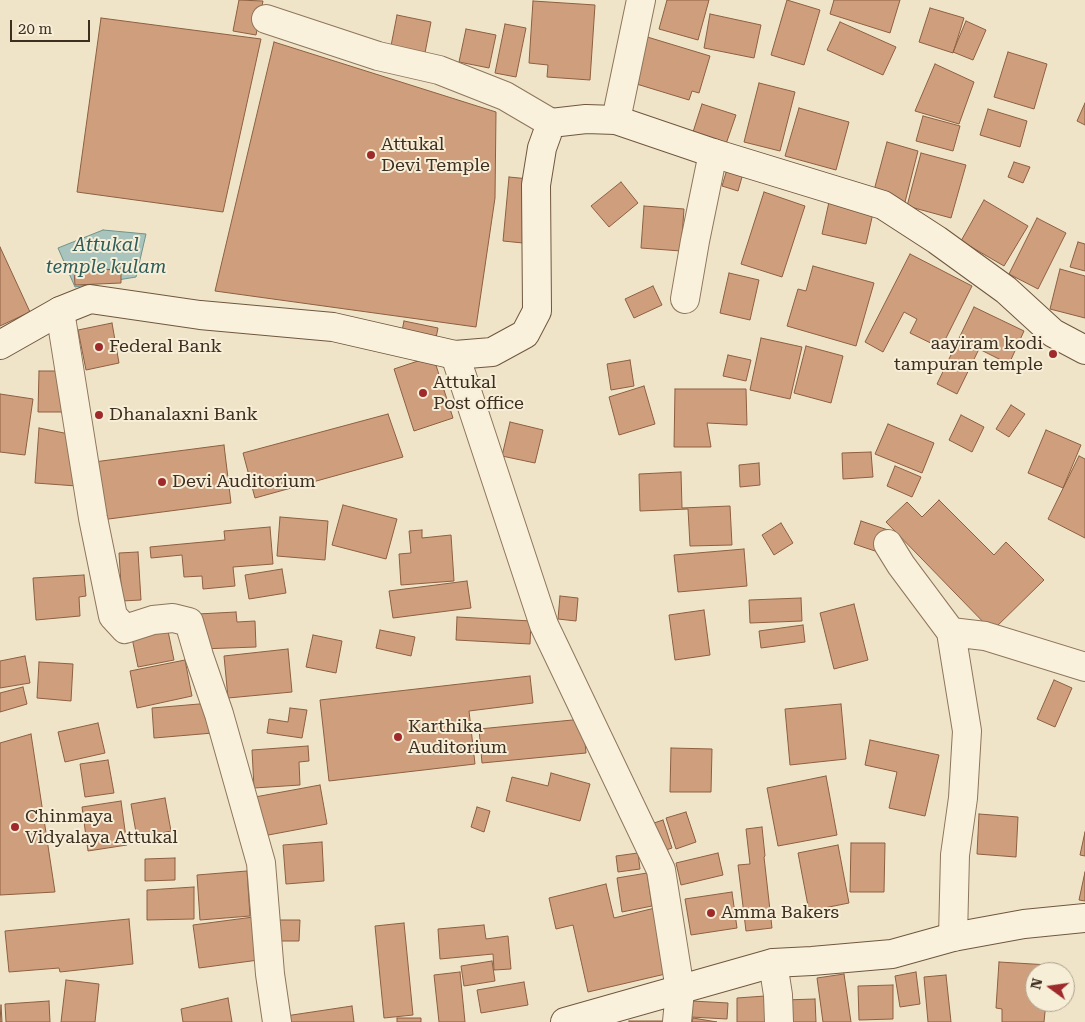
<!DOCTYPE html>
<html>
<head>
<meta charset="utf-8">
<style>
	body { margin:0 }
	#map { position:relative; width:1085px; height:1022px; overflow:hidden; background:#f0e4c8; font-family:"Roboto Serif",serif }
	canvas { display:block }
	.north { position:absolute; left:1025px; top:962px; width:50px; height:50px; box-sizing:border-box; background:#f7eed8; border:1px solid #ada18e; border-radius:50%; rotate:284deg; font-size:14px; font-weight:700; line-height:20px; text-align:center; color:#3d2e20 }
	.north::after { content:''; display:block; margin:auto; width:18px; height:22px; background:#9e2a2b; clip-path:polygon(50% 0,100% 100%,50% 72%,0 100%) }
	.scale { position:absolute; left:10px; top:20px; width:80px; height:22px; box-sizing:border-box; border:2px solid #3d2e20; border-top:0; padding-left:6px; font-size:15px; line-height:18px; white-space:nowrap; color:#3d2e20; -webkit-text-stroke:4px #f7eed8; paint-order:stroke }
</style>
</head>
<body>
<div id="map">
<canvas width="1085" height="1022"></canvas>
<div class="north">N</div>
<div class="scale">20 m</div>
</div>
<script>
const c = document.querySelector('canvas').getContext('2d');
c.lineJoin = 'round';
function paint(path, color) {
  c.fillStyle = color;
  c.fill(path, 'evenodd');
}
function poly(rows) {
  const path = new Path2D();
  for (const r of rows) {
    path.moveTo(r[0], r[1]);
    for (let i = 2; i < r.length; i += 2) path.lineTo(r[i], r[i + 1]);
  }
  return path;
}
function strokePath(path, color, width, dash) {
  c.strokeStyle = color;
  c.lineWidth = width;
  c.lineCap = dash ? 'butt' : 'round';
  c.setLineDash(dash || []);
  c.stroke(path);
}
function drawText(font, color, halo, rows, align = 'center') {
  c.font = font + ' "Roboto Serif",serif';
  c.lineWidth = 4;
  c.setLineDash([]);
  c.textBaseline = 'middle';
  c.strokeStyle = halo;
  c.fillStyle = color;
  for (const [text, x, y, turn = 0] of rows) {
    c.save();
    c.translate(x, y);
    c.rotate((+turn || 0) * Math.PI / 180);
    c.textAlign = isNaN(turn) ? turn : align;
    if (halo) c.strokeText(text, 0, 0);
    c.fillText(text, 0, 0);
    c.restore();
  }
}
const water = poly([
	[103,230,146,234,136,277,75,287,58,248,103,230]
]);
paint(water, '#a9c4bc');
strokePath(water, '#6f938a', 1);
const building = poly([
	[239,0,263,1,256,35,233,31,239,0],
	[667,0,709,0,698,40,659,29,667,0],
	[787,0,820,10,804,65,771,55,787,0],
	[834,0,900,0,890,33,830,14,834,0],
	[533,1,595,5,590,80,547,77,548,65,529,63,533,1],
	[930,8,964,18,953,53,919,42,930,8],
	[710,14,761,25,754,58,704,48,710,14],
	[397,15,431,22,424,58,390,51,397,15],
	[101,18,261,39,223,212,77,192,101,18],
	[966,21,986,30,973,60,953,52,966,21],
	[840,22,896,47,883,75,827,50,840,22],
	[505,24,526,28,516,77,495,73,505,24],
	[466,29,496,35,489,68,459,62,466,29],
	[644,36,710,56,699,93,692,91,689,100,630,82,644,36],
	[274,42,496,112,495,198,476,327,215,291,274,42],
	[1008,52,1047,64,1034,109,994,97,1008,52],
	[935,64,974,82,959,124,915,111,935,64],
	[759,83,795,92,780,151,744,142,759,83],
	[1085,103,1085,125,1077,121,1085,103],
	[702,104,736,115,726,144,693,132,702,104],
	[799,108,849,122,836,170,785,156,799,108],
	[988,109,1027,121,1020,147,980,135,988,109],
	[923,116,960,126,953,151,916,141,923,116],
	[887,142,918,151,905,202,873,194,887,142],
	[921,153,966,165,951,218,907,206,921,153],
	[1014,162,1030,167,1023,183,1008,177,1014,162],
	[728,166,744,170,738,191,722,186,728,166],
	[509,177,529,179,523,243,503,241,509,177],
	[621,182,638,203,609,227,591,206,621,182],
	[764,192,805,206,782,277,741,264,764,192],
	[984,200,1028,226,1004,266,961,241,984,200],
	[829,202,873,213,866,244,822,234,829,202],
	[644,206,684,209,681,251,641,248,644,206],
	[1037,218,1066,233,1038,289,1009,274,1037,218],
	[1078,242,1085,244,1085,271,1070,267,1078,242],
	[0,247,30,312,0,326,0,247],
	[910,254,972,286,941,348,910,333,917,319,904,312,883,352,865,342,910,254],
	[813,266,874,283,856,346,787,326,798,289,806,291,813,266],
	[121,269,121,283,75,285,74,271,121,269],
	[1060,269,1085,276,1085,318,1050,309,1060,269],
	[729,273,759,280,750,320,720,313,729,273],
	[653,286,662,305,634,318,625,299,653,286],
	[974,307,1024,331,1009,364,979,349,957,394,937,384,974,307],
	[404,321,438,328,436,338,402,331,404,321],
	[112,323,119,363,86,370,78,330,112,323],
	[761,338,802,347,790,399,750,390,761,338],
	[806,346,843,356,831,403,794,393,806,346],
	[728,355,751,360,746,381,723,376,728,355],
	[433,356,453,418,414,431,394,369,433,356],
	[630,360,634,386,611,390,607,364,630,360],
	[39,371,64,371,63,412,38,412,39,371],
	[644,386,655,424,619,435,609,397,644,386],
	[675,389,746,389,747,425,707,423,711,447,674,447,675,389],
	[0,394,33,399,25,455,0,452,0,394],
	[1011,405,1025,414,1009,437,996,429,1011,405],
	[388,414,403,457,255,498,243,453,388,414],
	[961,415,984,427,972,452,949,440,961,415],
	[510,422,543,430,535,463,502,456,510,422],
	[888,424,934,443,922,473,875,454,888,424],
	[39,428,69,434,77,486,35,483,39,428],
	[1046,430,1081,445,1063,488,1028,473,1046,430],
	[224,445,231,503,101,520,94,462,224,445],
	[871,452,873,477,843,479,842,453,871,452],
	[1079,456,1085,459,1085,538,1048,519,1079,456],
	[759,463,760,485,740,487,739,465,759,463],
	[895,466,921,477,912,497,887,486,895,466],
	[681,472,682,508,730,506,732,545,690,546,688,509,640,511,639,474,681,472],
	[939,500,994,555,1006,542,1044,580,992,631,886,522,907,502,922,517,939,500],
	[343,505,397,519,386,559,332,545,343,505],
	[280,517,328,521,325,560,277,556,280,517],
	[861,521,888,530,881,553,854,544,861,521],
	[781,523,793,543,774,555,762,535,781,523],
	[270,527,273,564,233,567,235,586,203,589,202,576,184,577,182,555,151,558,150,547,225,540,224,531,270,527],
	[422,530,422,538,451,535,454,581,401,585,399,554,411,553,409,531,422,530],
	[744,549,747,586,678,592,674,555,744,549],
	[138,552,141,600,122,601,119,553,138,552],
	[282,569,286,593,249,599,245,575,282,569],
	[84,575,86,596,79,597,80,616,36,620,33,578,84,575],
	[467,581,471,608,393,618,389,591,467,581],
	[560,596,578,598,576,621,558,619,560,596],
	[801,598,802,621,750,623,749,600,801,598],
	[854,604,868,660,834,669,820,613,854,604],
	[704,610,710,655,675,660,669,615,704,610],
	[236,612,237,622,255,621,256,647,200,649,198,614,236,612],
	[457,617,531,621,530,644,456,640,457,617],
	[803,625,805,642,761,648,759,631,803,625],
	[380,630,415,637,411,656,376,648,380,630],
	[168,631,174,660,138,667,132,638,168,631],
	[313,635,342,641,336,673,306,667,313,635],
	[288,649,292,692,228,698,224,656,288,649],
	[25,656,30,683,0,688,0,661,25,656],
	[185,660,192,696,137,708,130,671,185,660],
	[39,662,73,664,71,701,37,698,39,662],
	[530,676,533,703,469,711,475,764,329,781,320,700,530,676],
	[1054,680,1072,688,1055,727,1037,719,1054,680],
	[23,687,27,704,0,712,0,693,23,687],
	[211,703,213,733,154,738,152,708,211,703],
	[841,704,846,759,790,765,785,709,841,704],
	[290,708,307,710,302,738,267,733,269,719,288,722,290,708],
	[583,719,586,753,482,763,479,729,583,719],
	[98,723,105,753,65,762,58,732,98,723],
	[31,734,55,892,0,895,0,743,31,734],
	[870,740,939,755,925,816,889,808,897,772,865,765,870,740],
	[308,746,309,761,299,762,300,785,254,788,252,750,308,746],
	[671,748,712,749,711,792,670,792,671,748],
	[108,760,114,793,85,797,80,764,108,760],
	[551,773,590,784,580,821,506,801,512,777,548,786,551,773],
	[826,776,837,835,778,846,767,788,826,776],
	[320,785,327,824,263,836,255,797,320,785],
	[165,798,171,831,137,838,131,804,165,798],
	[121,801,127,845,88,851,82,807,121,801],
	[477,807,490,811,484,832,471,827,477,807],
	[686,812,696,842,676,849,666,818,686,812],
	[979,814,1018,817,1016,857,977,854,979,814],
	[663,820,672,848,660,852,651,824,663,820],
	[762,827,765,856,764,857,772,928,746,931,738,865,750,864,746,829,762,827],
	[1085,832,1085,856,1080,855,1085,832],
	[322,842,324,881,286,884,283,845,322,842],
	[851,843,885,843,884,892,850,892,851,843],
	[838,845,849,903,809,911,798,853,838,845],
	[638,853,640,869,618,872,616,856,638,853],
	[718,853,723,875,681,885,676,863,718,853],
	[175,858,175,880,145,881,145,859,175,858],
	[247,871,250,916,200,920,197,875,247,871],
	[1085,872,1085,901,1079,900,1085,872],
	[647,873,652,906,622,912,617,878,647,873],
	[606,884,614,918,659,907,674,972,588,992,573,925,556,929,549,898,606,884],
	[194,887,194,919,147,920,147,890,194,887],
	[732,892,737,928,691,935,685,899,732,892],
	[261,916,266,959,199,968,193,925,261,916],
	[129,919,133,964,60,972,59,968,9,972,5,931,129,919],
	[277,920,300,920,299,941,277,941,277,920],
	[404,923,413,1015,384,1018,375,926,404,923],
	[484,925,486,939,508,936,511,969,494,970,493,954,440,959,438,929,484,925],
	[492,961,495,981,464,986,461,966,492,961],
	[999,962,1049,965,1048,972,1035,972,1035,1002,1046,1002,1044,1022,1002,1022,1002,1009,996,1008,999,962],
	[460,972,465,1022,439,1022,434,975,460,972],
	[916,972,920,1004,900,1007,895,976,916,972],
	[844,974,851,1022,823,1022,817,978,844,974],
	[946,975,951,1022,928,1022,924,977,946,975],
	[66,980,99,984,95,1022,61,1022,66,980],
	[524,982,528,1005,481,1013,477,990,524,982],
	[893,985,893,1019,859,1020,858,986,893,985],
	[765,996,766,1022,737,1022,737,998,765,996],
	[228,998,232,1022,183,1022,181,1009,228,998],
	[815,999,816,1022,785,1022,784,1000,815,999],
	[49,1001,50,1022,6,1022,5,1004,49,1001],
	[692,1001,728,1003,727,1019,691,1017,692,1001],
	[1,1005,2,1022,0,1022,1,1005],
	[352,1006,354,1022,280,1022,279,1017,352,1006],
	[397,1018,421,1018,421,1022,397,1022,397,1018],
	[693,1018,717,1022,692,1022,693,1018],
	[629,1021,668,1021,668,1022,629,1022,629,1021]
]);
paint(building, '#cf9f7d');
strokePath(building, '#8d5f41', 1);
const street = poly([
	[266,19,378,56,439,70,505,96,551,123],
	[616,120,641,0],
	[685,299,695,241,713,153],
	[60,311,93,518,113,616,125,629,153,620,173,618,189,622,199,656,219,714,261,863,270,974,277,1022],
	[455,355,544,625,661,870,680,990,677,1022],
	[888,544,901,565,951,632,985,636,1085,667],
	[951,632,967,731,963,798,955,855,953,937],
	[773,963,778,995,779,1022]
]);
const secondary = poly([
	[0,345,60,311,90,299,200,315,333,327,455,355,492,352,525,334,537,311,536,185,542,148,551,123,586,119,616,120,713,153,883,205,937,240,1006,290,1053,333,1085,350],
	[565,1022,773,963,812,961,892,954,953,937,1024,924,1085,918]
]);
strokePath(street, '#8d765c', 30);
strokePath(secondary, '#6f573f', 30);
strokePath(street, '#faf1dc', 28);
strokePath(secondary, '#faf1dc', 28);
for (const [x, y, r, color] of [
	[371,155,5,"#9e2a2b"],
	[99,347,5,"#9e2a2b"],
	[1053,354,5,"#9e2a2b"],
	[423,393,5,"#9e2a2b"],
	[99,415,5,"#9e2a2b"],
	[162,482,5,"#9e2a2b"],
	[398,737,5,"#9e2a2b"],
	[15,827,5,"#9e2a2b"],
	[711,913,5,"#9e2a2b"]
]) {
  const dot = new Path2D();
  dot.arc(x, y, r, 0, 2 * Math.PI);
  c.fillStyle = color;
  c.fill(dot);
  strokePath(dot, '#f7eed8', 2);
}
drawText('18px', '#3d2e20', '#f7eed8', [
	["Attukal",381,145],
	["Devi Temple",381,166],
	["aayiram kodi",1043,344,"right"],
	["tampuran temple",1043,365,"right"],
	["Federal Bank",109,347],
	["Attukal",433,383],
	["Post office",433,404],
	["Dhanalaxni Bank",109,415],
	["Devi Auditorium",172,482],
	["Karthika",408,727],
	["Auditorium",408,748],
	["Chinmaya",25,817],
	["Vidyalaya Attukal",25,838],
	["Amma Bakers",721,913]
], 'left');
drawText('italic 19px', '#2f5d5a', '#f7eed8', [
	["Attukal",106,245],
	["temple kulam",106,267]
]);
</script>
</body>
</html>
